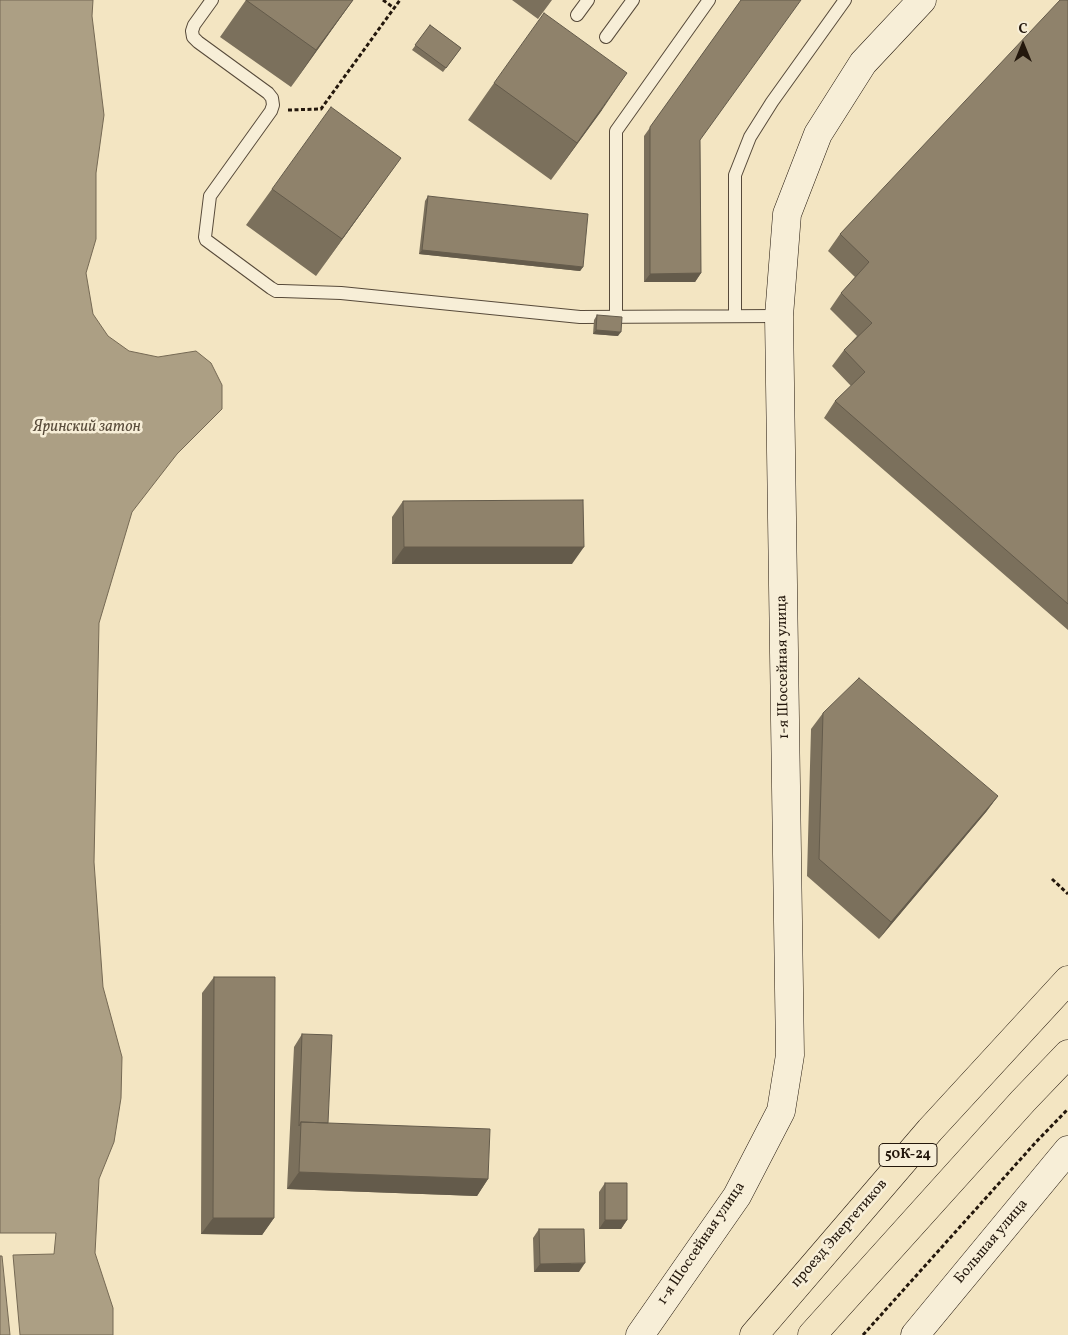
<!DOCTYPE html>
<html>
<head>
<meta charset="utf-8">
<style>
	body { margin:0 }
	#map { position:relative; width:1068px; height:1335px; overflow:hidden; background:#f3e5c2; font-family:Vollkorn,serif }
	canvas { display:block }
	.north { position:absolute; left:998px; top:20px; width:50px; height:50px; -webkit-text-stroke:4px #f7eed7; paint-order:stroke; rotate:0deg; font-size:14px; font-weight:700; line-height:20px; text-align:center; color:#23170c }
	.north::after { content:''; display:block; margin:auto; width:18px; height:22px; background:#23170c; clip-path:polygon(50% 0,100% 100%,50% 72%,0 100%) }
</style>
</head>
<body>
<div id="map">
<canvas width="1068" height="1335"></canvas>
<div class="north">С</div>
</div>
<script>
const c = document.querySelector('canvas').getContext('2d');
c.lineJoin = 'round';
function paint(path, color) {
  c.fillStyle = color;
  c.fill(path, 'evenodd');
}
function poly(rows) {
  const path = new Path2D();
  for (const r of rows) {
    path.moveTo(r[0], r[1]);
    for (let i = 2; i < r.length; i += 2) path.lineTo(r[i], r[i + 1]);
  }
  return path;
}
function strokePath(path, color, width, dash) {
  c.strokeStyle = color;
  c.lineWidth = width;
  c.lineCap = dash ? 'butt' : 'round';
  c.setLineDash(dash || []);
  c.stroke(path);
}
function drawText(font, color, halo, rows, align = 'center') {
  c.font = font + ' Vollkorn,serif';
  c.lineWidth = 5;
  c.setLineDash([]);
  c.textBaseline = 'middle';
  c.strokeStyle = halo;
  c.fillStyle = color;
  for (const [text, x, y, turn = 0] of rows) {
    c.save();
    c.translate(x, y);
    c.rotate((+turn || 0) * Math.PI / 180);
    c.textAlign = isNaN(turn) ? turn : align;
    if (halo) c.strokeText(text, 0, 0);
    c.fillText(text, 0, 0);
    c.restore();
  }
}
const water = poly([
	[0,0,93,0,92,16,104,115,96,173,96,239,86,273,93,314,108,336,129,351,158,357,196,351,211,363,222,385,222,409,177,454,132,512,99,623,94,862,103,987,122,1057,121,1098,114,1142,99,1179,95,1253,113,1308,113,1335,20,1335,13,1255,54,1254,56,1233,0,1233,0,0],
	[0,1256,2,1256,10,1335,0,1335,0,1256]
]);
paint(water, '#ac9f84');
strokePath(water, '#756954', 1);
const lane = poly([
	[212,0,194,25,192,31,193,37,198,42,268,93,272,98,273,105,271,111,210,196,205,237,206,240,271,288,276,291,282,291,341,293,580,317,779,316],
	[577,15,588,0],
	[606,37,633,0],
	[735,316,735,175,750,137,772,102,845,0],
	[616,317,616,131,709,0]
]);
const secondary = poly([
	[640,1335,737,1196,781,1111,790,1055,779,316,787,214,818,134,863,63,922,0],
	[915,1335,1068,1150]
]);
const primary = poly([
	[754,1335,930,1130,1068,980],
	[812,1335,1023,1101,1068,1054]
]);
strokePath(lane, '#574a3a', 14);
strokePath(secondary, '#23170c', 29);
strokePath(primary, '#23170c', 29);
strokePath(poly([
	[383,0,394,8],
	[288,110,321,109,400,0],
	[1052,879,1068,894],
	[863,1335,1036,1142,1068,1109]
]), '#23170c', 3, [4, 2.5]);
strokePath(lane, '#f7eed7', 12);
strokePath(secondary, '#f7eed7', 28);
strokePath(primary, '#f3e5c2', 28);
paint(poly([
	[246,0,353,0,291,87,220,37],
	[512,0,552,0,538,19],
	[741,0,700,140,701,273,695,282,644,282,644,136],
	[1068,0,1068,630,824,418,835,401,851,386,832,366,844,350,857,336,830,309,841,293,855,277,828,251,840,234],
	[430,25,461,48,443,72,412,50],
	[494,83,602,110,551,180,468,120],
	[272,189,375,194,316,276,246,225],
	[428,196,583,267,580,271,419,254,425,201],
	[597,315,618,336,593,334,594,320],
	[403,501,572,564,392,564,392,517],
	[823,713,998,796,986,812,879,939,807,876,811,729],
	[214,977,274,1218,262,1235,201,1234,202,993],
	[302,1034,328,1123,488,1179,477,1196,287,1189,294,1047],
	[605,1183,627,1220,621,1229,599,1229,599,1192],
	[539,1229,579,1272,534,1272,533,1238]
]), '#7b705c');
paint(poly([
	[353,0,291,87,316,50],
	[627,73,602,110,551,180,577,143],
	[401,158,375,194,316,276,342,239],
	[422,250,583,267,580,271,419,254],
	[701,273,695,282,644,282,650,274],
	[596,330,621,332,618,336,593,334],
	[404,547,584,547,572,564,392,564],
	[998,796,986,812,879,939,891,922],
	[299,1172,488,1179,477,1196,287,1189],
	[213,1218,274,1218,262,1235,201,1234],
	[605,1220,627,1220,621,1229,599,1229],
	[585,1263,579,1272,534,1272,540,1264]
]), '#645b4b');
const building = poly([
	[246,0,353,0,316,50,246,0],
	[741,0,801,0,700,140,701,273,650,274,650,127,741,0],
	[1060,0,1068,0,1068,604,835,401,865,372,844,350,872,323,841,293,869,262,840,234,1060,0],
	[544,13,627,73,577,143,494,83,544,13],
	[430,25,461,48,446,68,415,45,430,25],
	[331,107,401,158,342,239,272,189,331,107],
	[428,196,588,214,583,267,422,250,428,196],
	[597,315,622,317,621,332,596,330,597,315],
	[583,500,584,547,404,547,403,501,583,500],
	[859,678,998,796,891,922,819,859,823,713,859,678],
	[214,977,275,977,274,1218,213,1218,214,977],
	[302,1034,332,1035,328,1123,301,1122,299,1126,302,1034],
	[301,1122,490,1129,488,1179,299,1172,301,1122],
	[605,1183,627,1183,627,1220,605,1220,605,1183],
	[539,1229,584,1229,585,1263,540,1264,539,1229]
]);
paint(building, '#8f826b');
strokePath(building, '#645b4b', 1);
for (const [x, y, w] of [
	[908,1155,58]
]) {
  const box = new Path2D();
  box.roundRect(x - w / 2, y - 11.5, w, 23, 4);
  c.fillStyle = '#f7eed7';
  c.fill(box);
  strokePath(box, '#23170c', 1);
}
drawText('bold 14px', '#23170c', null, [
	["50К-24",908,1155]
]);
drawText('15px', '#23170c', '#f7eed7', [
	["1-я Шоссейная улица",784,667,-91],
	["проезд Энергетиков",840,1234,-49],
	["Большая улица",992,1242,-50],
	["1-я Шоссейная улица",702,1244,-56]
]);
drawText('italic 16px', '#5a4d3c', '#f7eed7', [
	["Яринский затон",87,428]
]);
</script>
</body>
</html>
